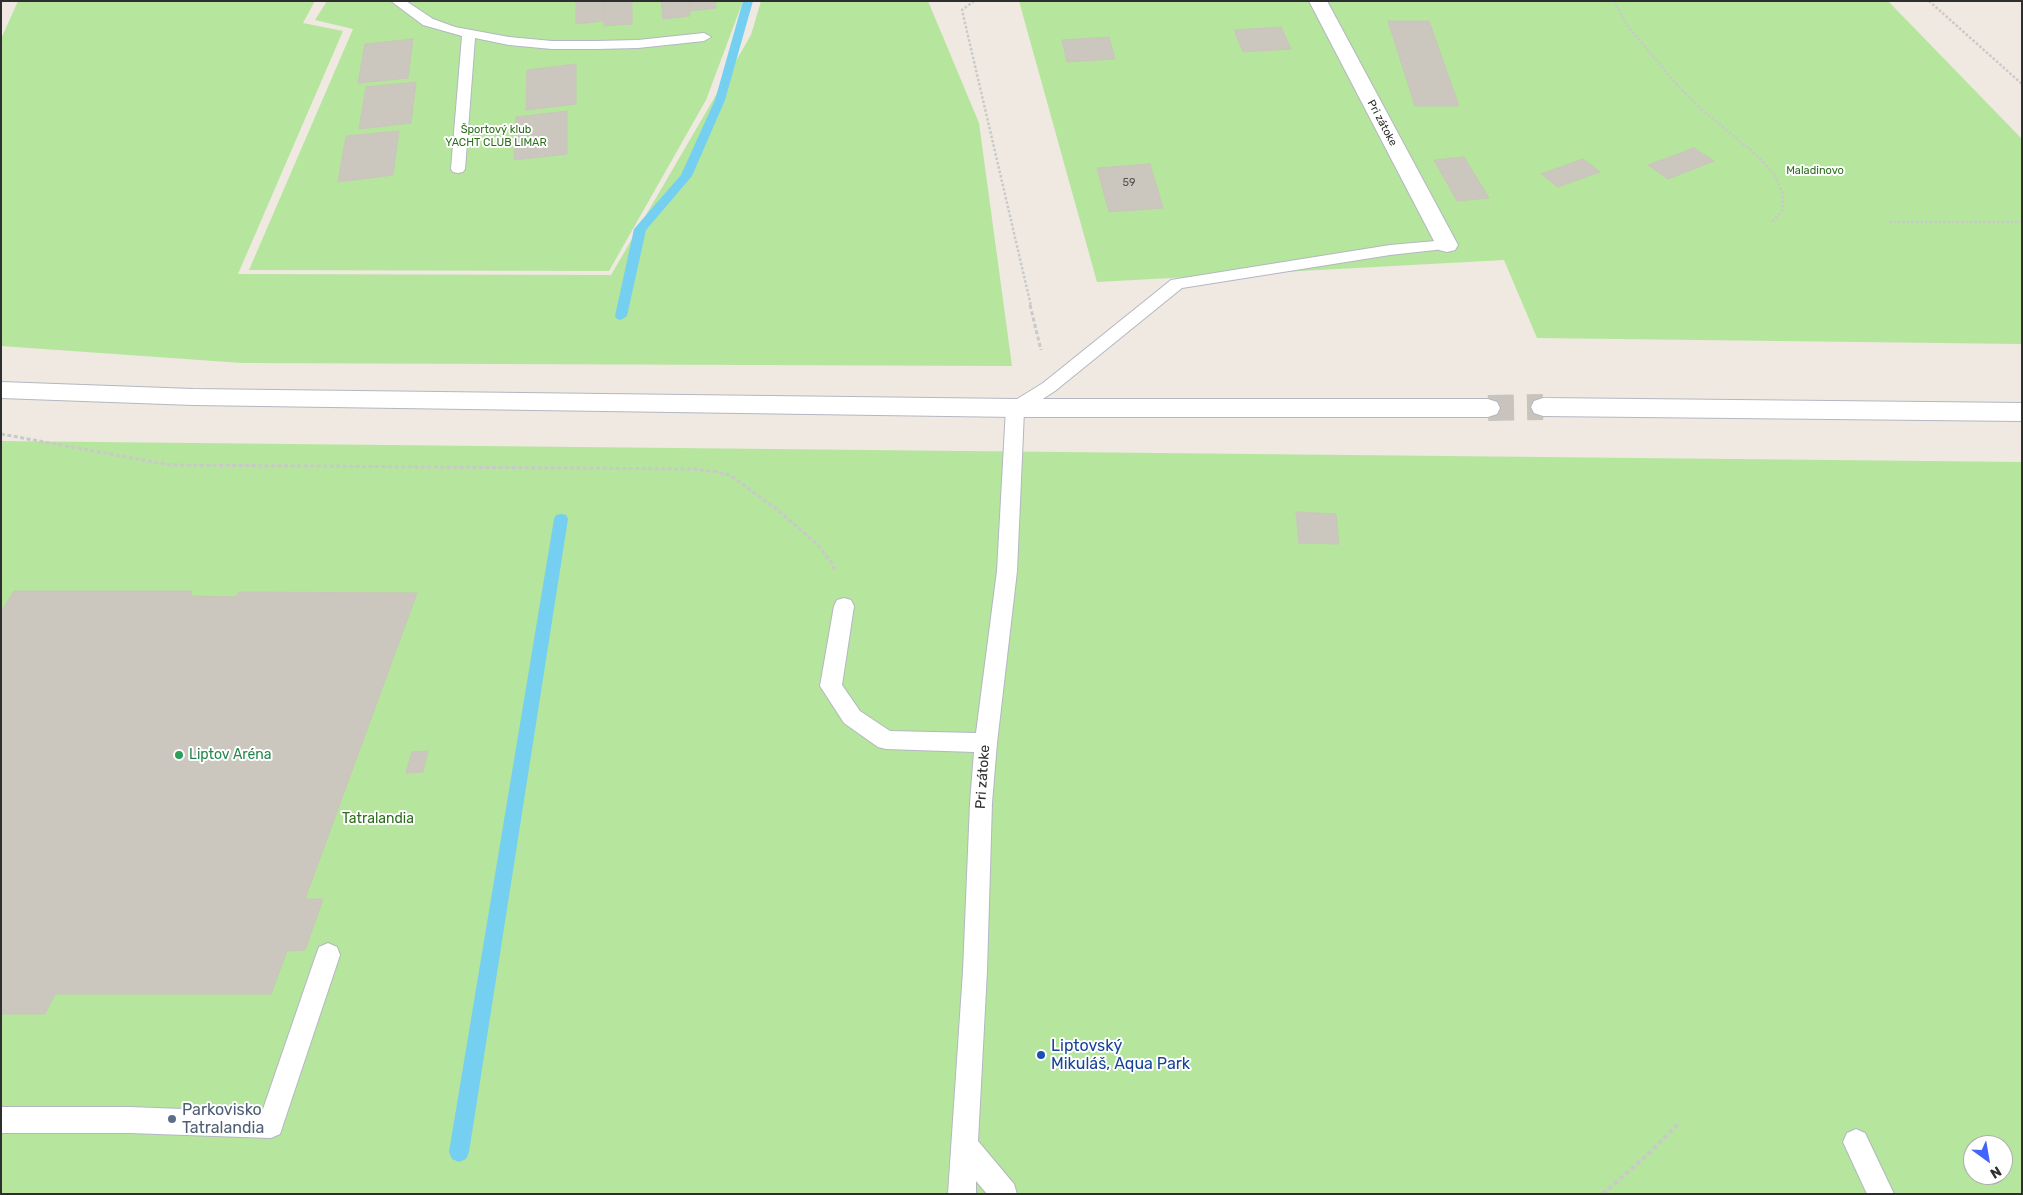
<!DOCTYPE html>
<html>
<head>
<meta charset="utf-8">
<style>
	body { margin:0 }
	#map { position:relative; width:2023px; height:1195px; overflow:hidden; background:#efe9e1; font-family:Rubik,sans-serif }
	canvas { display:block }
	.frame { position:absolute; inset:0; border:2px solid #2e2e2e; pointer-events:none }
	.north { position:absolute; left:1963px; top:1135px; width:50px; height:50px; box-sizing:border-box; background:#fff; border:1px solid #ababab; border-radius:50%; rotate:148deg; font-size:14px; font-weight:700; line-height:20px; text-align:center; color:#2e2e2e }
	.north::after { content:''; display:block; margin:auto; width:18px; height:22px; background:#4264fb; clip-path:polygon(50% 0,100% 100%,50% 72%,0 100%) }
</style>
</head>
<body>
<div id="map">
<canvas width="2023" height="1195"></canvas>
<div class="frame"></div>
<div class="north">N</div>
</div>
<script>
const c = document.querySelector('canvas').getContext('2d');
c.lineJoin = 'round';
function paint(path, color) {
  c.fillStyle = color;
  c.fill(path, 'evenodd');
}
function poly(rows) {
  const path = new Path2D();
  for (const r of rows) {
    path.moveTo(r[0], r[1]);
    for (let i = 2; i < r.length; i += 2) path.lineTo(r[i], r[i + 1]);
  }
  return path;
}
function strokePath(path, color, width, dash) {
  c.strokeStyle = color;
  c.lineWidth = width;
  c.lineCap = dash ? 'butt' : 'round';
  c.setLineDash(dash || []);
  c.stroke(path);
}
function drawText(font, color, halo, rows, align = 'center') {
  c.font = font + ' Rubik,sans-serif';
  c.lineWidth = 4;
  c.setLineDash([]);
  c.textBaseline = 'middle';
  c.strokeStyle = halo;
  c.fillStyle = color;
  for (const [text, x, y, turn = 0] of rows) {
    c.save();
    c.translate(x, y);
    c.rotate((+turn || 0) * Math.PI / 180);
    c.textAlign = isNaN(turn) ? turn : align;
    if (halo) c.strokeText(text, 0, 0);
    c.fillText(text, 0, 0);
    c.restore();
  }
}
paint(poly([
	[18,1,315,1,303,23,343,31,238,274,611,275,751,35,761,1,928,1,979,123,1012,366,242,363,1,346,1,39],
	[327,1,743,1,706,100,609,271,249,270,353,29,315,20],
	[1019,1,1888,1,2022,139,2022,344,1537,338,1504,260,1097,282],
	[1,441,2022,462,2022,1194,1,1194],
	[1973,1145,2003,1145,2003,1175,1973,1175]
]), '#b6e59e');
paint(poly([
	[743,1,753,1,725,100,692,176,646,230,627,316,621,320,617,319,615,316,634,229,681,175,715,100,743,1],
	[561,514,566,515,568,519,469,1152,466,1159,459,1162,452,1159,449,1152,554,519,556,515,561,514]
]), '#75cff0');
const building = poly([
	[576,1,604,1,603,21,576,24,576,1],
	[604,1,632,1,632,24,604,26,604,1],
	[661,1,688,1,690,16,663,19,661,1],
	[688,1,715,1,716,8,689,11,688,1],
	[1388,21,1429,21,1459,106,1415,106,1388,21],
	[1281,27,1291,49,1243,52,1234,30,1281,27],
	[1109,37,1115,59,1067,62,1062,40,1109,37],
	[413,39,408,78,358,83,365,44,413,39],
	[576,64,576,104,526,110,527,70,576,64],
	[416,82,411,123,359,129,366,87,416,82],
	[567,111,567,154,514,160,516,117,567,111],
	[399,131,393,175,338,182,346,136,399,131],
	[1694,148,1714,161,1668,179,1648,165,1694,148],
	[1464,157,1489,198,1457,201,1434,160,1464,157],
	[1583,159,1600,172,1558,187,1541,174,1583,159],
	[1150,164,1163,208,1109,212,1097,168,1150,164],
	[1296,512,1336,514,1339,544,1299,543,1296,512],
	[14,591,192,591,190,596,236,597,239,592,417,593,305,899,323,899,305,950,287,951,271,994,55,994,45,1014,1,1014,1,612,14,591],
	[428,751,423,772,406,773,412,752,428,751]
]);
paint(building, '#cbc7bf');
strokePath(building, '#cbc5ba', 1);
strokePath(poly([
	[1488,408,1543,407]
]), '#c8c4bd', 26, [26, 13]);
const lane = poly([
	[391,1,406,1,433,19,455,27,509,37,552,41,596,41,638,40,704,33,711,37,704,41,638,48,596,49,552,49,509,45,475,38,465,169,463,172,458,173,453,172,451,169,462,36,423,25,391,1],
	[1447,240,1453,242,1455,245,1453,248,1390,255,1182,288,1055,391,1024,411,1017,571,997,743,992,803,987,971,978,1141,1014,1184,1017,1194,987,1194,976,1181,976,1194,948,1194,963,971,970,803,974,752,886,749,878,747,844,723,820,686,834,606,837,600,844,598,851,600,854,606,842,685,860,711,890,731,976,733,997,571,1006,408,1009,404,1043,383,1171,280,1390,245,1447,240],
	[328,943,337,947,340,955,280,1134,271,1138,129,1133,1,1133,1,1107,129,1107,262,1112,316,955,319,947,328,943],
	[1856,1129,1865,1133,1894,1194,1867,1194,1843,1142,1847,1133,1856,1129]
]);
const street = poly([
	[1309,1,1327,1,1458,245,1455,250,1447,252,1439,250,1436,245,1309,1]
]);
const secondary = poly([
	[1,382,193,389,1015,399,1488,399,1497,402,1500,408,1497,414,1488,417,1015,417,193,405,1,398,1,382],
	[1543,398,2022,403,2022,421,1543,416,1534,413,1531,407,1534,401,1543,398]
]);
strokePath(lane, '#b4b7c1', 2);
strokePath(street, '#b4b7c1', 2);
strokePath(secondary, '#b4b7c1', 2);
strokePath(poly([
	[974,1,962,10,1031,306],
	[1614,1,1626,24,1678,86,1700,108,1753,152,1774,174,1783,194,1782,211,1772,222],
	[1929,1,2022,84],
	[1889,222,2022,222]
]), '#c9c9c9', 2.5, [2.5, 2]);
strokePath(poly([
	[1030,305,1041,350],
	[1,434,170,465,693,469,717,472,730,475,779,511,818,545,833,565,835,572]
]), '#c9c9c9', 3, [4, 2.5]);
strokePath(poly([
	[1603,1194,1647,1155,1680,1122]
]), '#c9c9c9', 4, [4.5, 3]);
paint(lane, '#fff');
paint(street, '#fff');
paint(secondary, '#fff');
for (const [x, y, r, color] of [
	[179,755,5,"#2e9e5b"],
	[1041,1055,5,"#1a4fb4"],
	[172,1119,5,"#5c6f8a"]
]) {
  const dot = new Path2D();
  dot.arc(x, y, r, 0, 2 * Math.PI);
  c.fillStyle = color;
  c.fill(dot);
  strokePath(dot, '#fff', 2);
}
drawText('11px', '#2e2e2e', '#fff', [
	["Pri zátoke",1382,123,62]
]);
drawText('11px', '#2c6e1b', '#fff', [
	["Športový klub",496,130],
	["YACHT CLUB LIMAR",496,143],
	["Maladinovo",1815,171]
]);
drawText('11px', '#555452', null, [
	["59",1129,183]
]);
drawText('14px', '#27864d', '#fff', [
	["Liptov Aréna",189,755]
], 'left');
drawText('14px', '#2e2e2e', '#fff', [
	["Pri zátoke",983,777,-86]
]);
drawText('14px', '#2c6e1b', '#fff', [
	["Tatralandia",378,819]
]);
drawText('16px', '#164399', '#fff', [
	["Liptovský",1051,1046],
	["Mikuláš, Aqua Park",1051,1064]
], 'left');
drawText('16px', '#4e5e75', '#fff', [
	["Parkovisko",182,1110],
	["Tatralandia",182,1128]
], 'left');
</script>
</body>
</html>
